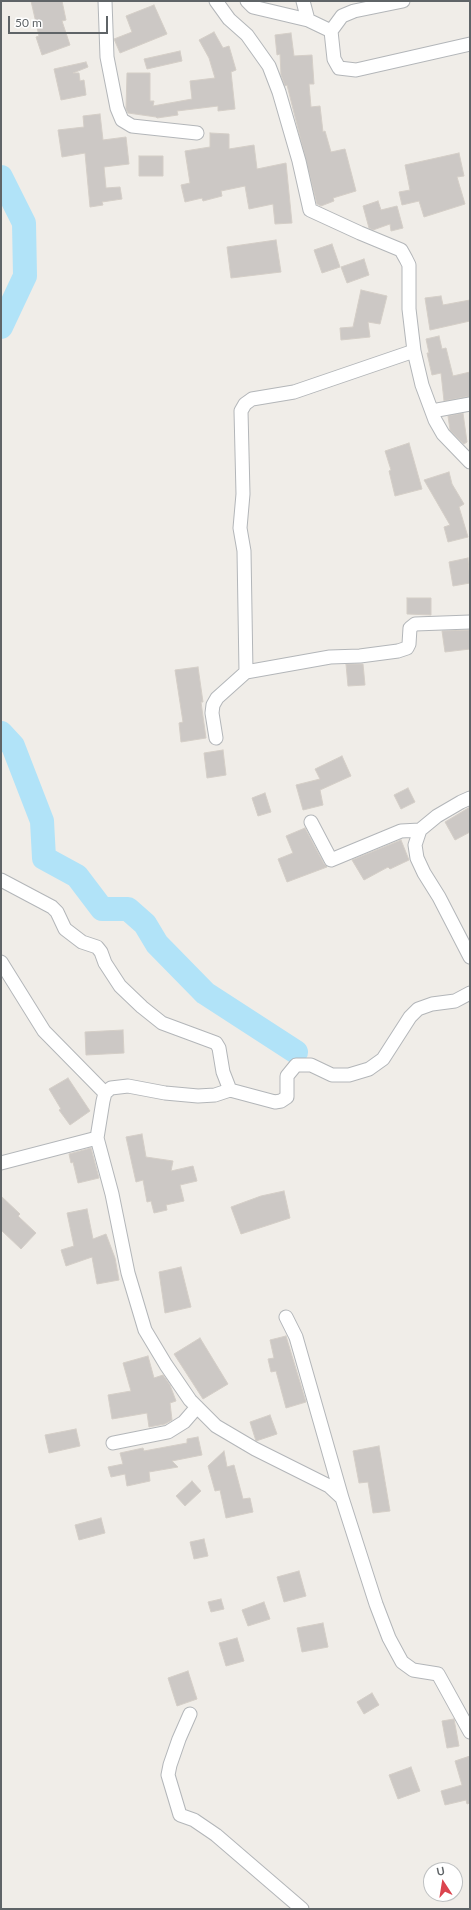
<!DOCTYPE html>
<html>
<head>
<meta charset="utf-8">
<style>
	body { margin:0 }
	#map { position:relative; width:471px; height:1910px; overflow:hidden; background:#f0ede8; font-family:Lato,sans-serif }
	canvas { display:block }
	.frame { position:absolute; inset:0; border:2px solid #5f6467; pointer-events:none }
	.north { position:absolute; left:423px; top:1862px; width:40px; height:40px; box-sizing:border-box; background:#fff; border:1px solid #bfc1c2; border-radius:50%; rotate:348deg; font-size:11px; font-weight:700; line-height:16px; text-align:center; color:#5f6467 }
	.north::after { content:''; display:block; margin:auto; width:14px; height:18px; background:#db444e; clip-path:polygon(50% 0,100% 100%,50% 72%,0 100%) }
	.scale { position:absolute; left:8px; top:16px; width:100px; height:18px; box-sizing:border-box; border:2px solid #5f6467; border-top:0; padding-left:5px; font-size:12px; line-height:14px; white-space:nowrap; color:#5f6467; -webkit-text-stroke:3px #fff; paint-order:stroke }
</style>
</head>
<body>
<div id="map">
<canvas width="471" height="1910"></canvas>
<div class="frame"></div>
<div class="north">U</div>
<div class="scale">50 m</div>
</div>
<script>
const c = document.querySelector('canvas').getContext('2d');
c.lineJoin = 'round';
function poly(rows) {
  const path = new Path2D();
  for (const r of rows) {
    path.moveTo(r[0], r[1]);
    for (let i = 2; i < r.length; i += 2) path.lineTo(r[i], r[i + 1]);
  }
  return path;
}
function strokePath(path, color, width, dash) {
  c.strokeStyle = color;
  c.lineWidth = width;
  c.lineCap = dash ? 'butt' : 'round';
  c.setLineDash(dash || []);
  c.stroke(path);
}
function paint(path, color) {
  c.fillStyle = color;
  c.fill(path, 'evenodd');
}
strokePath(poly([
	[1,177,24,223,25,276,1,327],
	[1,733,13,746,42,821,44,858,77,876,102,909,128,909,145,924,157,944,205,993,296,1052]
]), '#b1e3f8', 24);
const building = poly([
	[31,1,62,1,66,20,62,21,70,45,42,55,36,37,39,36,31,1],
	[154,5,167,34,120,53,114,39,132,32,126,16,154,5],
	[214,32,223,48,229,46,236,70,231,72,235,109,218,111,218,106,177,111,178,115,157,118,156,117,128,113,126,109,127,73,150,73,150,101,154,101,153,106,192,99,190,81,215,78,209,58,199,40,214,32],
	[291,33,294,56,312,55,314,84,309,84,311,107,320,106,323,132,325,131,331,152,345,149,356,191,333,198,334,201,321,206,317,204,287,85,285,86,281,75,280,54,277,55,275,35,291,33],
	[180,51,182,61,147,69,144,59,180,51],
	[86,62,88,67,73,73,79,73,80,81,84,80,86,95,61,100,54,69,86,62],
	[100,114,103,140,126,137,129,164,104,167,106,188,120,187,122,199,102,202,103,205,90,207,85,153,62,157,58,130,84,127,83,116,100,114],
	[210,133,229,134,229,149,254,145,257,169,286,163,292,223,275,224,273,204,249,209,245,186,221,191,222,196,203,201,202,198,185,202,181,185,190,183,185,151,210,147,210,133],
	[459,153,464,176,457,177,465,204,424,217,419,201,402,205,399,192,410,190,405,165,459,153],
	[139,156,163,156,163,176,139,176,139,156],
	[378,201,381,210,397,206,403,228,391,231,390,224,373,230,369,228,363,206,378,201],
	[276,240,281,272,231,278,227,247,276,240],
	[332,244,340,267,322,273,314,250,332,244],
	[364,259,369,275,347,283,341,267,364,259],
	[361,290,387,296,380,324,368,322,370,337,341,340,340,328,353,327,361,290],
	[441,296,443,305,470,300,470,321,430,330,425,298,441,296],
	[439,336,442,349,446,348,453,376,470,372,470,396,444,401,441,373,432,375,427,353,429,353,426,339,439,336],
	[463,413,467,442,464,444,450,430,448,416,463,413],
	[409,443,422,489,395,496,389,471,391,470,385,451,409,443],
	[449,472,452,484,464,504,459,507,468,537,448,542,444,527,450,525,424,480,449,472],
	[468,558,470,583,453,586,449,562,468,558],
	[407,598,431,598,431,615,407,614,407,598],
	[470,630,470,649,445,652,442,631,470,630],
	[346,664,363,664,365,685,348,686,346,664],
	[198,667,203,702,201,702,206,738,181,742,179,723,183,722,175,670,198,667],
	[223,750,226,775,207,778,204,753,223,750],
	[342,756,351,776,320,790,323,805,303,810,296,785,320,779,315,769,342,756],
	[408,788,415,802,401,809,394,795,408,788],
	[265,793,271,812,258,816,252,798,265,793],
	[470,807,470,832,455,840,445,822,470,807],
	[305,828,324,864,327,867,287,882,278,859,293,853,286,836,305,828],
	[401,840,409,860,390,869,388,867,364,880,352,860,401,840],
	[123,1030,124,1053,86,1055,85,1032,123,1030],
	[68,1078,90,1111,70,1125,59,1110,61,1109,49,1089,68,1078],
	[142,1134,146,1157,173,1161,171,1171,193,1166,197,1181,180,1185,184,1201,166,1205,167,1210,154,1213,151,1201,147,1202,143,1180,136,1182,126,1137,142,1134],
	[91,1148,99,1178,78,1183,73,1162,71,1163,69,1154,91,1148],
	[284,1191,290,1218,241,1234,231,1207,261,1196,284,1191],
	[1,1196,20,1214,18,1216,36,1233,21,1249,1,1230,1,1196],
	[87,1209,93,1239,106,1234,115,1258,119,1280,97,1284,92,1257,66,1266,61,1250,74,1246,67,1213,87,1209],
	[181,1267,191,1307,165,1313,159,1272,181,1267],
	[286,1336,306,1402,286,1408,276,1371,271,1372,268,1359,274,1358,270,1340,286,1336],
	[200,1338,228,1384,203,1399,174,1354,200,1338],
	[148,1356,154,1378,163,1375,170,1385,176,1401,170,1403,172,1420,165,1424,149,1427,147,1413,112,1419,108,1395,131,1391,123,1363,148,1356],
	[270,1415,277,1434,256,1441,250,1422,270,1415],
	[76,1429,80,1446,49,1453,45,1435,76,1429],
	[198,1437,202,1455,172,1461,178,1467,149,1472,150,1481,127,1486,125,1474,111,1477,108,1467,123,1464,120,1453,143,1448,144,1451,187,1443,187,1439,198,1437],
	[379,1446,390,1511,373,1513,368,1482,359,1483,353,1451,379,1446],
	[224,1451,227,1467,234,1465,243,1499,250,1498,253,1512,226,1518,220,1490,215,1491,208,1466,224,1451],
	[192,1481,201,1491,185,1506,176,1496,192,1481],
	[101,1518,105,1533,79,1540,75,1525,101,1518],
	[204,1539,208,1556,194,1559,190,1542,204,1539],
	[299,1571,306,1596,284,1602,277,1577,299,1571],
	[221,1599,224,1609,211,1612,208,1602,221,1599],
	[264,1602,270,1619,248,1626,242,1610,264,1602],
	[323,1623,328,1647,302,1652,297,1628,323,1623],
	[237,1638,244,1661,226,1666,219,1643,237,1638],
	[188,1671,197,1699,177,1706,168,1678,188,1671],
	[372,1693,379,1705,364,1714,357,1702,372,1693],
	[454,1719,459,1746,447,1748,442,1721,454,1719],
	[470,1756,470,1803,467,1804,466,1800,445,1805,441,1791,462,1785,455,1761,470,1756],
	[411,1767,420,1791,398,1799,389,1775,411,1767]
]);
paint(building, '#ccc8c5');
strokePath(building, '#d4cec7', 1);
const street = poly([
	[105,1,107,57,117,108,122,120,132,126,197,133],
	[216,1,229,19,247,35,269,66,279,92,299,161,310,210,360,233,401,250,406,259,409,265,409,309,414,351,422,385,435,420,443,434,470,462],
	[247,1,253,7,308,20,331,31],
	[303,1,308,20],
	[403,1,354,11,342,16,331,31,334,59,339,68,356,70,470,44],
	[432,411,470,404],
	[246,672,244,551,240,528,243,494,241,411,245,404,252,399,294,392,414,351],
	[216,738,212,713,213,705,217,698,246,672,330,657,360,656,398,651,407,648,409,644,410,628,415,624,470,622],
	[470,798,461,802,437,816,420,830,415,845,417,858,424,873,439,897,470,957],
	[311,822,331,860,401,831,420,830],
	[1,880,52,907,57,912,65,929,82,942,97,947,101,952,105,963,120,986,142,1007,162,1023,216,1043,219,1048,223,1072,230,1090],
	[1,962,44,1031,105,1093],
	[470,993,455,1001,432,1004,418,1009,410,1017,383,1059,369,1069,349,1075,332,1075,311,1065,296,1065,287,1076,287,1097,281,1101,275,1102,230,1090,215,1095,198,1096,165,1093,128,1086,111,1088,105,1093,103,1101,97,1138,112,1194,128,1273,145,1330,166,1365,190,1400,216,1426,255,1449,329,1486,342,1498,376,1604,389,1638,402,1662,413,1670,438,1674,470,1732],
	[1,1163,97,1138],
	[286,1317,296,1337,342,1498],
	[113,1443,168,1432,184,1422,197,1407],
	[190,1714,179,1739,170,1765,168,1775,180,1815,194,1820,216,1835,302,1909]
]);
strokePath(street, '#b3b6b9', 15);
strokePath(street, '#fff', 13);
</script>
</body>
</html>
